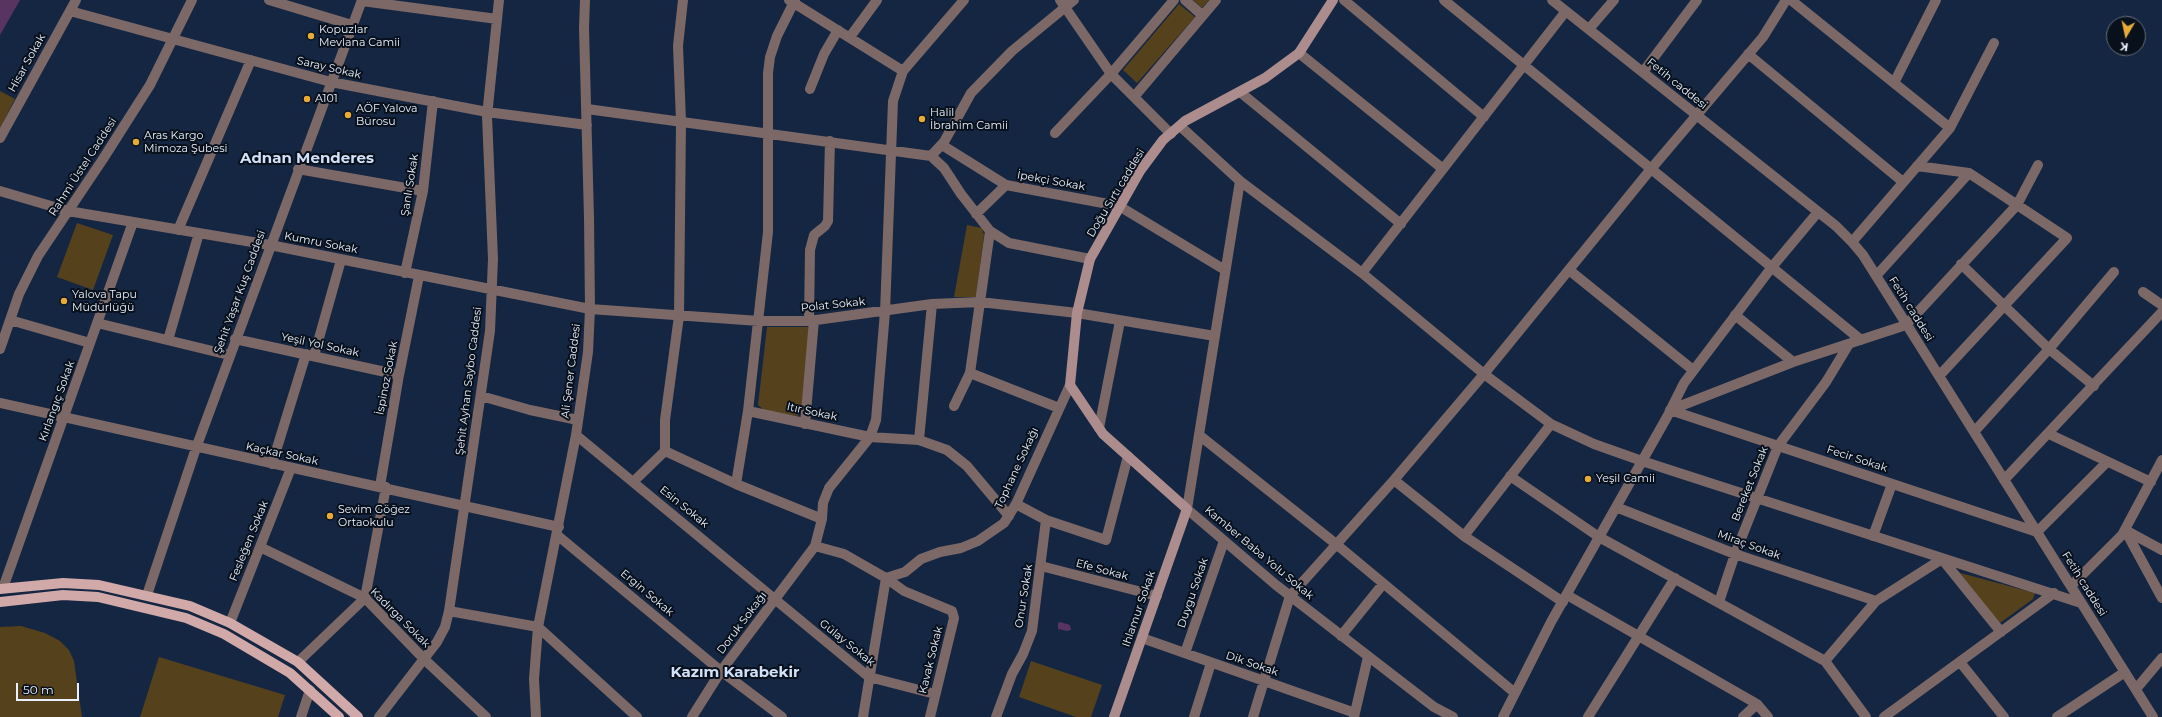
<!DOCTYPE html>
<html>
<head>
<meta charset="utf-8">
<style>
	body { margin:0 }
	#map { position:relative; width:2162px; height:717px; overflow:hidden; background:#152642; font-family:Montserrat,sans-serif }
	canvas { display:block }
	.north { position:absolute; left:2106px; top:16px; width:40px; height:40px; box-sizing:border-box; background:#08101c; border:1px solid #626a76; border-radius:50%; rotate:189deg; font-size:11px; font-weight:700; line-height:16px; text-align:center; color:#eaf1fd }
	.north::after { content:''; display:block; margin:auto; width:14px; height:18px; background:#e8ab37; clip-path:polygon(50% 0,100% 100%,50% 72%,0 100%) }
	.scale { position:absolute; left:16px; top:683px; width:63px; height:18px; box-sizing:border-box; border:2px solid #eaf1fd; border-top:0; padding-left:5px; font-size:12px; line-height:14px; white-space:nowrap; color:#eaf1fd; -webkit-text-stroke:3px #08101c; paint-order:stroke }
</style>
</head>
<body>
<div id="map">
<canvas width="2162" height="717"></canvas>
<div class="north">K</div>
<div class="scale">50 m</div>
</div>
<script>
const c = document.querySelector('canvas').getContext('2d');
c.lineJoin = 'round';
function paint(path, color) {
  c.fillStyle = color;
  c.fill(path, 'evenodd');
}
function poly(rows) {
  const path = new Path2D();
  for (const r of rows) {
    path.moveTo(r[0], r[1]);
    for (let i = 2; i < r.length; i += 2) path.lineTo(r[i], r[i + 1]);
  }
  return path;
}
function strokePath(path, color, width, dash) {
  c.strokeStyle = color;
  c.lineWidth = width;
  c.lineCap = dash ? 'butt' : 'round';
  c.setLineDash(dash || []);
  c.stroke(path);
}
function drawText(font, color, halo, rows, align = 'center') {
  c.font = font + ' Montserrat,sans-serif';
  c.lineWidth = 4;
  c.setLineDash([]);
  c.textBaseline = 'middle';
  c.strokeStyle = halo;
  c.fillStyle = color;
  for (const [text, x, y, turn = 0] of rows) {
    c.save();
    c.translate(x, y);
    c.rotate((+turn || 0) * Math.PI / 180);
    c.textAlign = isNaN(turn) ? turn : align;
    if (halo) c.strokeText(text, 0, 0);
    c.fillText(text, 0, 0);
    c.restore();
  }
}
paint(poly([
	[1193,0,1209,0,1202,8],
	[1179,4,1195,17,1137,83,1123,70],
	[0,91,15,99,0,128],
	[77,223,113,235,93,290,57,277],
	[967,225,982,228,984,235,976,297,954,297],
	[767,327,809,327,802,412,797,416,765,411,758,405],
	[1953,571,2035,593,2033,599,2000,623],
	[21,626,45,633,60,641,69,650,74,661,82,717,0,717,0,627],
	[159,657,285,695,278,717,140,717],
	[1031,661,1102,685,1091,717,1076,717,1019,697]
]), '#55411c');
paint(poly([
	[0,0,20,0,0,35],
	[1060,622,1070,625,1071,630,1067,631,1058,629,1058,623]
]), '#583561');
strokePath(poly([
	[269,0,352,25],
	[789,0,903,71],
	[1060,0,1111,74,1171,134],
	[1185,0,1202,15],
	[1344,0,1484,117],
	[1444,0,1861,340],
	[1552,0,1836,226,1852,242,1863,255,2153,717],
	[1791,0,1950,128],
	[362,1,497,19],
	[70,11,331,82,487,112,587,125],
	[1589,29,1614,0],
	[850,37,877,0],
	[1299,53,1443,169],
	[1748,54,1903,182],
	[1643,72,1697,0],
	[1894,83,1936,0],
	[810,89,824,54,838,30],
	[1240,92,1401,224],
	[1134,97,1216,0],
	[587,109,931,156,944,168,961,194,990,231,1009,243,1090,259],
	[1180,126,1240,181,1362,273,1484,374,1551,424,1594,444,1642,461,2081,603],
	[1055,133,1111,74,1174,0],
	[0,138,76,0],
	[942,145,1006,185,1119,206,1225,270],
	[931,156,944,142,971,93,1012,51,1074,0],
	[1917,166,1969,173,2067,238,1939,376],
	[298,169,423,191],
	[1240,181,1187,509,1276,585,1434,707,1453,717],
	[0,191,68,211,270,245,590,309,759,321,809,321,932,304,980,302,1077,313,1215,336],
	[976,214,1006,185],
	[178,230,251,60],
	[1852,242,1950,128,1994,43],
	[1961,264,2049,349,2094,386],
	[1569,270,1693,370],
	[405,273,423,191,433,101],
	[1362,273,1566,11],
	[1876,276,1969,173],
	[2143,292,2162,305],
	[1735,315,1793,362],
	[10,320,90,343],
	[809,321,810,250,814,235,825,226,828,221,830,141],
	[97,323,229,355],
	[235,339,399,375],
	[168,340,199,233],
	[0,349,19,294,38,256,103,159,150,85,192,0],
	[314,356,341,260],
	[970,373,1059,408],
	[481,396,530,410,578,420],
	[0,403,559,527],
	[954,406,970,373,990,231],
	[1670,410,2037,532,2107,462],
	[1670,410,1793,362,1906,325,2017,205,2038,165],
	[748,411,870,437,919,440,947,450,967,466,1009,516],
	[805,424,814,320],
	[1099,428,1120,321],
	[1974,432,2049,349,2114,272],
	[2049,434,2151,482],
	[576,435,869,677,935,694],
	[1199,435,1336,544,1515,693],
	[919,440,932,304],
	[665,451,736,484,822,519],
	[272,464,306,354],
	[1510,476,1599,537,1825,661,1876,601,1942,559,2001,632],
	[1394,480,1464,536,1563,602],
	[2004,480,2162,312],
	[633,482,665,451,665,420,679,316,681,121,678,46,683,0],
	[736,484,748,411,768,232,768,73,770,57,777,36,795,0],
	[380,486,399,375,419,276],
	[1016,504,1046,520,1106,540,1128,456],
	[1616,507,1735,554,1876,601],
	[2125,530,2162,598],
	[2125,530,2162,550],
	[557,535,721,671,782,717],
	[1464,536,1551,424],
	[1873,536,1892,484],
	[815,546,844,554,886,578,905,572,921,559,940,552,961,548,978,541,1004,523,1016,504,1070,385],
	[260,547,365,598,425,660,486,717],
	[1041,566,1157,596],
	[2071,586,2122,535,2162,460],
	[3,588,133,222],
	[147,595,196,448,362,0],
	[1567,595,1757,704,1768,717],
	[1719,602,1735,554,1778,446,1826,382,1849,344],
	[449,611,538,627,637,717],
	[230,623,291,468],
	[1341,636,1383,584],
	[1142,638,1355,713],
	[1185,653,1224,541],
	[1825,661,1866,717],
	[298,662,365,598,386,487],
	[1960,662,2004,717],
	[2136,689,2162,658],
	[301,717,310,690],
	[379,717,437,642,445,627,449,611,490,331,493,259,487,116,499,0],
	[536,717,534,679,538,627,576,435,588,352,590,309,589,218,584,28,585,0],
	[692,717,721,671,815,546,822,519,823,503,829,488,870,437,876,420,885,312,893,101,903,71,964,0],
	[863,717,886,578,904,591,952,611,954,618,930,717],
	[996,717,1012,674,1023,654,1032,631,1046,520],
	[1194,717,1211,663],
	[1253,717,1290,596,1394,480,1484,374,1651,169,1763,37,1786,0],
	[1354,717,1368,657],
	[1503,717,1551,622,1667,417,1684,383,1772,267,1818,212],
	[1588,717,1675,578],
	[1743,717,1757,704],
	[1884,717,2054,593],
	[2057,717,2125,672]
]), '#7b6867', 10);
strokePath(poly([
	[1114,717,1187,509,1103,434,1070,385,1077,313,1090,259,1140,171,1163,140,1185,121,1265,78,1299,53,1333,0]
]), '#ac8c8c', 10);
strokePath(poly([
	[0,589,63,583,99,585,190,606,230,623,298,662,358,717],
	[0,602,63,595,98,597,186,618,224,634,290,673,339,717]
]), '#d1a9a8', 10);
for (const [x, y, r, color] of [
	[311,36,4,"#e8ab37"],
	[307,99,4,"#e8ab37"],
	[348,115,4,"#e8ab37"],
	[922,119,4,"#e8ab37"],
	[136,142,4,"#e8ab37"],
	[64,301,4,"#e8ab37"],
	[1588,479,4,"#e8ab37"],
	[330,516,4,"#e8ab37"]
]) {
  const dot = new Path2D();
  dot.arc(x, y, r, 0, 2 * Math.PI);
  c.fillStyle = color;
  c.fill(dot);
  strokePath(dot, '#08101c', 1.5);
}
drawText('11px', '#eaf1fd', '#08101c', [
	["Kopuzlar",319,30],
	["Mevlana Camii",319,43],
	["A101",315,99],
	["AÖF Yalova",356,109],
	["Bürosu",356,122],
	["Halil",930,113],
	["İbrahim Camii",930,126],
	["Aras Kargo",144,136],
	["Mimoza Şubesi",144,149],
	["Yalova Tapu",72,295],
	["Müdürlüğü",72,308],
	["Yeşil Camii",1596,479],
	["Sevim Göğez",338,510],
	["Ortaokulu",338,523]
], 'left');
drawText('11px', '#eaf1fd', '#08101c', [
	["Hisar Sokak",27,63,-61],
	["Saray Sokak",329,68,13],
	["Fetih caddesi",1677,84,39],
	["Rahmi Üstel Caddesi",83,167,-57],
	["İpekçi Sokak",1051,181,10],
	["Şanlı Sokak",410,185,-81],
	["Doğu Sırtı caddesi",1116,193,-59],
	["Kumru Sokak",321,243,11],
	["Şehit Yaşar Kuş Caddesi",240,292,-70],
	["Polat Sokak",833,305,-6],
	["Fetih caddesi",1911,309,58],
	["Yeşil Yol Sokak",320,345,12],
	["Ali Şener Caddesi",571,371,-83],
	["İspinoz Sokak",387,378,-79],
	["Şehit Ayhan Saybo Caddesi",469,381,-83],
	["Kırlangıç Sokak",57,401,-70],
	["Itır Sokak",812,412,12],
	["Kaçkar Sokak",282,454,12],
	["Fecir Sokak",1857,459,18],
	["Tophane Sokağı",1017,468,-65],
	["Bereket Sokak",1750,484,-68],
	["Esin Sokak",684,507,39],
	["Fesleğen Sokak",249,541,-68],
	["Miraç Sokak",1749,545,20],
	["Kamber Baba Yolu Sokak",1259,553,40],
	["Efe Sokak",1102,570,15],
	["Fetih caddesi",2084,584,58],
	["Ergin Sokak",647,593,40],
	["Duygu Sokak",1193,593,-71],
	["Onur Sokak",1024,596,-81],
	["Ihlamur Sokak",1139,609,-71],
	["Kadırga Sokak",400,618,45],
	["Doruk Sokağı",742,623,-53],
	["Gülay Sokak",847,643,39],
	["Kavak Sokak",931,660,-76],
	["Dik Sokak",1252,664,19]
]);
drawText('bold 15px', '#d3e1f8', '#08101c', [
	["Adnan Menderes",307,159],
	["Kazım Karabekir",735,673]
]);
</script>
</body>
</html>
